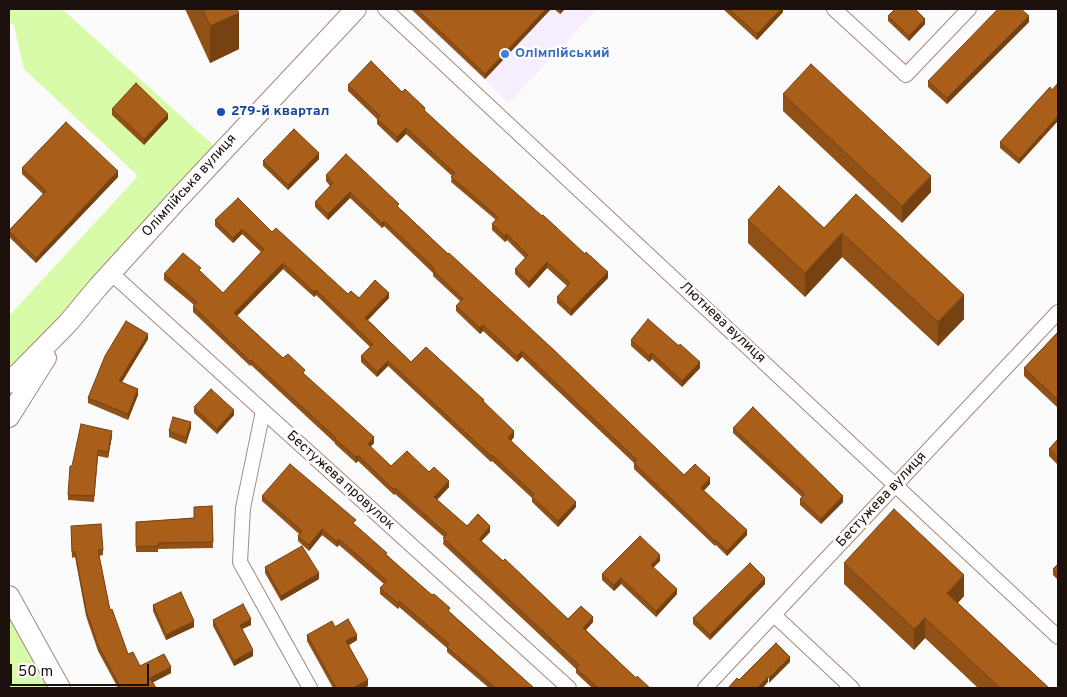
<!DOCTYPE html>
<html>
<head>
<meta charset="utf-8">
<style>
	body { margin:0 }
	#map { position:relative; width:1067px; height:697px; overflow:hidden; background:#fbfbfb; font-family:Overpass,sans-serif }
	canvas { display:block }
	.frame { position:absolute; inset:0; border:10px solid #1c100c; pointer-events:none }
	.scale { position:absolute; left:10px; top:664px; width:139px; height:22px; box-sizing:border-box; border:2px solid #1c100c; border-top:0; padding-left:6px; font-size:15px; line-height:18px; white-space:nowrap; color:#1c100c; -webkit-text-stroke:4px #fff; paint-order:stroke }
</style>
</head>
<body>
<div id="map">
<canvas width="1067" height="697"></canvas>
<div class="frame"></div>
<div class="scale">50 m</div>
</div>
<script>
const c = document.querySelector('canvas').getContext('2d');
c.lineJoin = 'round';
function paint(path, color) {
  c.fillStyle = color;
  c.fill(path, 'evenodd');
}
function poly(rows) {
  const path = new Path2D();
  for (const r of rows) {
    path.moveTo(r[0], r[1]);
    for (let i = 2; i < r.length; i += 2) path.lineTo(r[i], r[i + 1]);
  }
  return path;
}
function strokePath(path, color, width, dash) {
  c.strokeStyle = color;
  c.lineWidth = width;
  c.lineCap = dash ? 'butt' : 'round';
  c.setLineDash(dash || []);
  c.stroke(path);
}
function drawText(font, color, halo, rows, align = 'center') {
  c.font = font + ' Overpass,sans-serif';
  c.lineWidth = 5;
  c.setLineDash([]);
  c.textBaseline = 'middle';
  c.strokeStyle = halo;
  c.fillStyle = color;
  for (const [text, x, y, turn = 0] of rows) {
    c.save();
    c.translate(x, y);
    c.rotate((+turn || 0) * Math.PI / 180);
    c.textAlign = isNaN(turn) ? turn : align;
    if (halo) c.strokeText(text, 0, 0);
    c.fillText(text, 0, 0);
    c.restore();
  }
}
paint(poly([
	[411,9,597,9,509,103,410,10]
]), '#f6edfd');
paint(poly([
	[9,9,62,9,221,152,9,383,9,316,138,176,24,69,14,26,9,21],
	[9,596,60,688,9,688]
]), '#d8fba9');
const minor = poly([
	[385,9,1058,637],
	[834,9,906,75,969,9],
	[111,273,569,688],
	[263,411,243,508,240,562,310,688],
	[774,615,852,688],
	[705,688,1058,312]
]);
const secondary = poly([
	[9,383,68,323,98,287,178,199,356,9],
	[9,417,46,358],
	[9,596,60,688]
]);
strokePath(minor, '#a7877b', 16);
strokePath(secondary, '#a7877b', 22);
strokePath(minor, '#fff', 14);
strokePath(secondary, '#fff', 20);
paint(poly([
	[185,9,237,9,239,49,210,63],
	[412,9,551,9,485,79,412,10],
	[554,9,565,9,560,14],
	[723,9,783,9,783,12,757,40],
	[888,16,925,24,909,41,888,21],
	[1029,22,947,104,928,87,928,81],
	[348,85,402,92,425,111,463,146,608,278,571,316,557,303,557,297,567,286,547,268,529,288,515,274,515,269,525,258,507,240,505,242,492,230,492,224,496,220,451,182,452,176,406,134,397,143,377,124,377,119,348,91],
	[1050,87,1019,164,1000,148,1000,142],
	[783,94,931,192,902,223,783,111],
	[112,109,168,119,144,145,112,115],
	[319,159,288,190,263,166,263,161],
	[22,168,118,177,36,263,9,237,9,230,43,194,22,174],
	[326,175,399,208,684,475,710,484,703,491,747,535,727,556,716,545,715,546,634,469,634,463,522,357,517,362,483,331,480,334,456,311,456,306,460,301,433,276,433,273,384,226,382,228,350,198,328,220,315,207,315,202,330,186,326,181],
	[856,194,964,319,938,346,842,257,805,297,748,243,748,220,824,228],
	[215,220,272,232,348,294,359,298,389,298,368,320,411,362,484,402,514,437,511,441,576,507,558,527,532,502,532,498,492,461,491,462,388,366,377,377,361,362,361,356,370,347,316,295,314,297,283,269,237,316,283,358,305,375,374,443,370,447,391,466,429,472,449,487,437,500,467,526,490,532,481,541,503,561,568,619,593,622,586,630,636,678,650,688,592,688,576,673,576,669,443,544,444,537,395,494,394,495,358,461,356,463,335,444,335,443,251,365,250,366,193,312,193,306,194,305,164,280,164,274,201,272,223,293,261,252,242,234,233,243,215,226],
	[1058,332,1058,408,1024,376,1024,368],
	[148,339,122,382,138,395,128,420,88,403,88,398],
	[631,340,679,346,700,368,682,387,652,359,649,362,631,346],
	[194,407,234,415,217,434,194,413],
	[191,428,186,444,169,437,169,431],
	[733,428,843,502,821,524,800,505,800,499,802,497,733,433],
	[112,436,108,458,98,456,94,502,68,500,68,495,72,466],
	[1058,439,1058,465,1049,456,1049,449],
	[262,496,356,526,387,555,534,688,489,688,447,652,447,648,399,607,398,609,380,594,380,588,384,584,339,545,337,547,322,535,309,551,298,541,298,536,299,534,262,501],
	[212,506,213,548,158,549,158,552,136,552,136,522,194,518],
	[71,532,103,550,103,555,99,556,110,610,128,654,140,666,171,673,153,682,156,688,118,688,98,651,86,616,75,557,72,558],
	[660,561,653,567,677,594,656,617,621,584,614,591,602,580,602,574],
	[844,563,964,596,958,603,1049,688,978,688,925,638,914,650,844,584],
	[1058,564,1058,580,1053,575,1053,569],
	[265,567,319,579,281,601,265,573],
	[765,584,710,640,693,624,693,618],
	[153,605,194,627,166,640,153,611],
	[213,620,251,625,242,629,253,656,234,666,213,626],
	[335,627,357,640,349,645,368,686,363,688,333,688,307,641,307,635]
]), '#915116');
paint(poly([
	[546,9,551,9,485,79,485,74],
	[560,9,565,9,560,14],
	[781,9,783,9,783,12,757,40,757,34],
	[239,13,239,49,210,63,210,26],
	[1029,16,1029,22,947,104,947,98],
	[925,19,925,24,909,41,909,36],
	[168,114,168,119,144,145,144,139],
	[1058,116,1058,121,1019,164,1019,159],
	[406,128,406,134,397,143,397,137],
	[319,153,319,159,288,190,288,185],
	[118,171,118,177,36,263,36,258],
	[931,176,931,192,902,223,902,206],
	[350,192,350,198,328,220,328,214],
	[384,221,384,226,382,228,382,223],
	[242,229,242,234,233,243,233,238],
	[842,233,842,257,805,297,805,273],
	[507,234,507,240,505,242,505,236],
	[547,262,547,268,529,288,529,282],
	[283,263,283,269,234,319,234,313],
	[608,272,608,278,571,316,571,310],
	[316,290,316,295,314,297,314,292],
	[389,293,389,298,365,323,365,318],
	[964,295,964,319,938,346,938,322],
	[483,325,483,331,480,334,480,328],
	[148,334,148,339,119,387,119,381],
	[522,351,522,357,517,362,517,356],
	[652,353,652,359,649,362,649,356],
	[388,361,388,366,377,377,377,372],
	[700,362,700,368,682,387,682,381],
	[138,389,138,395,128,420,128,414],
	[234,410,234,415,217,434,217,429],
	[191,422,191,428,186,444,186,438],
	[112,431,112,436,108,458,108,452],
	[514,431,514,437,508,444,508,438],
	[374,437,374,443,368,450,368,444],
	[358,455,358,461,356,463,356,457],
	[710,478,710,484,701,494,701,488],
	[449,481,449,487,434,503,434,497],
	[843,496,843,502,821,524,821,519],
	[576,502,576,507,558,527,558,521],
	[490,526,490,532,479,544,479,539],
	[322,529,322,535,309,551,309,545],
	[747,530,747,535,727,556,727,551],
	[339,539,339,545,337,547,337,542],
	[660,555,660,561,651,570,651,565],
	[319,573,319,579,281,601,281,596],
	[964,575,964,596,947,614,947,593],
	[621,578,621,584,614,591,614,585],
	[765,578,765,584,710,640,710,635],
	[677,589,677,594,656,617,656,611],
	[399,601,399,607,398,609,398,603],
	[593,617,593,622,583,633,583,628],
	[925,618,925,638,914,650,914,629],
	[251,619,251,625,240,630,240,625],
	[194,621,194,627,166,640,166,635],
	[357,635,357,640,346,647,346,641],
	[253,650,253,656,234,666,234,661],
	[790,657,790,662,769,683,769,678],
	[171,667,171,673,150,684,150,678],
	[768,677,768,682,763,688,757,688],
	[368,680,368,686,363,688,353,688]
]), '#764212');
const building = poly([
	[202,9,237,9,239,13,210,26,202,9],
	[417,9,546,9,485,74,417,9],
	[729,9,781,9,757,34,729,9],
	[895,9,915,9,925,19,909,36,888,16,895,9],
	[998,9,1021,9,1029,16,947,98,928,81,998,9],
	[371,61,402,92,405,89,425,108,424,110,463,146,542,216,543,215,585,254,586,252,608,272,571,310,557,297,570,283,547,262,529,282,515,269,528,255,507,234,505,236,492,224,498,217,451,177,455,173,406,128,397,137,377,119,380,116,348,85,371,61],
	[811,64,931,176,902,206,783,94,811,64],
	[136,83,168,114,144,139,112,109,136,83],
	[1058,83,1058,116,1019,159,1000,142,1050,87,1052,90,1058,83],
	[66,122,118,171,36,258,9,231,46,191,22,168,66,122],
	[294,129,319,153,288,185,263,161,294,129],
	[346,154,399,204,397,206,448,254,449,253,555,351,684,475,695,464,710,478,701,488,747,530,727,551,716,540,715,541,634,463,637,460,522,351,517,356,483,325,480,328,456,306,463,299,433,270,434,268,384,221,382,223,350,192,328,214,315,202,333,183,326,175,346,154],
	[779,186,824,228,856,194,964,295,938,322,842,233,805,273,748,220,779,186],
	[238,198,272,232,276,228,348,294,351,291,359,298,375,280,389,293,365,318,411,362,426,347,484,400,483,401,514,431,508,438,576,502,558,521,532,497,534,494,492,455,491,456,388,361,377,372,361,356,373,344,316,290,314,292,283,263,234,313,283,358,288,354,305,370,303,373,374,437,368,444,391,466,407,451,429,472,434,467,449,481,434,497,467,526,478,514,490,526,479,539,503,561,505,559,568,619,581,606,593,617,583,628,636,678,637,676,650,688,606,688,605,687,603,688,598,688,576,668,579,665,443,538,447,534,395,488,394,490,358,455,356,457,335,439,336,438,251,360,250,361,193,306,197,302,164,274,183,253,201,268,199,270,223,293,264,249,242,229,233,238,215,220,238,198],
	[648,319,679,346,680,344,700,362,682,381,652,353,649,356,631,340,648,319],
	[126,321,148,334,119,381,138,389,128,414,88,398,105,356,126,321],
	[1058,332,1058,400,1024,368,1058,332],
	[211,389,234,410,217,429,194,407,211,389],
	[753,407,843,496,821,519,800,499,805,494,733,428,753,407],
	[173,417,191,422,186,438,169,431,173,417],
	[81,424,112,431,108,452,98,450,94,496,68,495,70,466,72,466,81,424],
	[1058,439,1058,457,1049,449,1058,439],
	[290,464,356,520,353,523,387,553,385,554,432,595,434,594,450,608,448,611,534,688,496,688,462,660,447,647,449,644,399,601,398,603,380,588,387,581,339,539,337,542,322,529,309,545,298,536,302,531,262,496,290,464],
	[212,506,213,542,158,543,158,546,136,547,136,522,194,518,194,507,212,506],
	[894,509,964,575,947,593,1049,688,1000,688,925,618,914,629,844,563,894,509],
	[101,524,103,550,98,550,110,610,112,609,128,654,133,652,140,666,164,654,171,667,150,678,156,688,121,688,98,645,86,610,75,552,72,552,71,526,101,524],
	[640,536,660,555,651,565,677,589,656,611,621,578,614,585,602,574,640,536],
	[302,546,319,573,281,596,265,567,302,546],
	[750,563,765,578,710,635,693,618,750,563],
	[1058,564,1058,574,1053,569,1058,564],
	[181,592,194,621,166,635,153,605,181,592],
	[243,604,251,619,240,625,253,650,234,661,213,620,243,604],
	[348,619,357,635,346,641,368,680,353,688,336,688,307,635,332,621,335,627,348,619],
	[776,643,790,657,769,678,768,677,757,688,728,688,737,678,739,680,776,643]
]);
paint(building, '#a95e1a');
strokePath(building, '#764212', 1);
for (const [x, y, r, color] of [
	[505,54,5,"#3f7fe0"],
	[221,112,5,"#1a4fb4"]
]) {
  const dot = new Path2D();
  dot.arc(x, y, r, 0, 2 * Math.PI);
  c.fillStyle = color;
  c.fill(dot);
  strokePath(dot, '#fff', 2);
}
drawText('bold 14px', '#366cbe', '#fff', [
	["Олімпійський",515,54]
], 'left');
drawText('bold 14px', '#164399', '#fff', [
	["279-й квартал",231,112]
], 'left');
drawText('14px', '#1c100c', '#fff', [
	["Олімпійська вулиця",190,186,-48],
	["Лютнева вулиця",722,323,43],
	["Бестужева провулок",340,481,42],
	["Бестужева вулиця",882,500,-47]
]);
</script>
</body>
</html>
